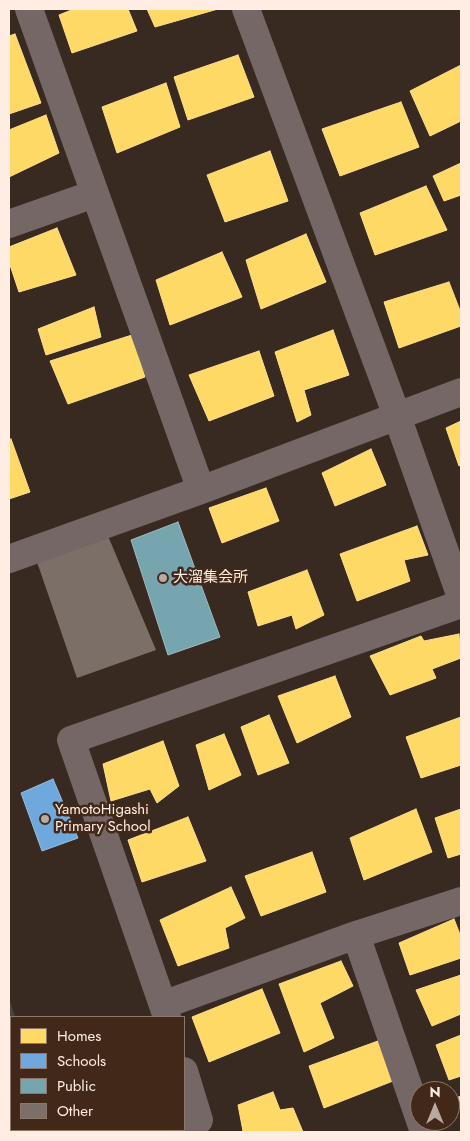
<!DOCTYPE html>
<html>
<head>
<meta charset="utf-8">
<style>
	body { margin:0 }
	#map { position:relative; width:470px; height:1141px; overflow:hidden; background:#382a21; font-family:Jost,sans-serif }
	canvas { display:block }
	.frame { position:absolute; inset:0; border:10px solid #ffede4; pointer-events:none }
	.legend { position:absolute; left:10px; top:1016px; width:175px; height:115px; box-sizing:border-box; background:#412818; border:1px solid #8d776a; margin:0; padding:6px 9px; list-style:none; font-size:15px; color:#ffede4 }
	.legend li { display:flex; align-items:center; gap:10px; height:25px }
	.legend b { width:25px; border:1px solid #8d776a }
	.north { position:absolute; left:410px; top:1081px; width:50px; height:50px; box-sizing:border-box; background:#412818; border:1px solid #8d776a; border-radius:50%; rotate:0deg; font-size:14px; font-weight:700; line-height:20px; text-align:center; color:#ffede4 }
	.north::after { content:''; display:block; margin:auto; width:18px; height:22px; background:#b9a9a0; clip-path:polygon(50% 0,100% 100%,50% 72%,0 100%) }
</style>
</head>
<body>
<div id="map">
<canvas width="470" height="1141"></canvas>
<div class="frame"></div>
<ul class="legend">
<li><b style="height:14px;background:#ffd966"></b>Homes</li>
<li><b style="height:14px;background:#6fa8dc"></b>Schools</li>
<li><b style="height:14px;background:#76a5af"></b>Public</li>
<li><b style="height:14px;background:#7b6f67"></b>Other</li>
</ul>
<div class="north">N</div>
</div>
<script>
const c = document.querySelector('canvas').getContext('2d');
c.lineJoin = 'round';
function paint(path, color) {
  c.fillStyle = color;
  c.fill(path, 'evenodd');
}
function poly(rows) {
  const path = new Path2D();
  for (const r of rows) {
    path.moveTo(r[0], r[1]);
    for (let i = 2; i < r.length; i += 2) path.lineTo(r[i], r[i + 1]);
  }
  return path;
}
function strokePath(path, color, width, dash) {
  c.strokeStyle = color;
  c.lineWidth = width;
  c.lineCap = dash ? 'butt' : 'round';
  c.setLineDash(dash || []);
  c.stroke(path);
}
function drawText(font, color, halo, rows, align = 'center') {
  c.font = font + ' Jost,"Noto Sans JP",sans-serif';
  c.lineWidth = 5;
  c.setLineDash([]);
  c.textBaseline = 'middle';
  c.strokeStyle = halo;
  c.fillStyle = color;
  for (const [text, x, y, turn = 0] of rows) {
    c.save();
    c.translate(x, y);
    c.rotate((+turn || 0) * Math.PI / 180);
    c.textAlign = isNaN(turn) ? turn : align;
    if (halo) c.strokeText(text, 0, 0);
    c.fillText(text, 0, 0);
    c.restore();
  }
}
paint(poly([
	[9,998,15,1017,11,1017,11,1097,9,1098]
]), '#464839');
const homes = poly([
	[74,9,128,9,137,31,72,53,59,15,74,9],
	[147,9,218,9,155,27,147,9],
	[15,34,41,103,9,114,9,36,15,34],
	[238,55,254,97,188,120,174,77,238,55],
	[461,65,461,121,430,136,410,91,461,65],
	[166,83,180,127,117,153,102,107,166,83],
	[401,102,419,147,340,176,322,129,401,102],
	[46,115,59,153,9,177,9,130,46,115],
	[270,151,288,201,225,222,207,175,270,151],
	[461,163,461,195,444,201,433,176,461,163],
	[426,186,447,230,375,255,360,213,426,186],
	[57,228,76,275,19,292,9,262,9,247,57,228],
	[306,234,326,282,261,309,246,260,306,234],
	[222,252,242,297,170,325,156,280,222,252],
	[449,282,461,313,461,326,399,348,384,302,449,282],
	[94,307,101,337,46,355,38,329,94,307],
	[333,330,349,375,304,390,311,415,297,422,275,352,333,330],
	[132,335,145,377,68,404,50,361,132,335],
	[259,351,274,396,209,421,189,375,259,351],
	[461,421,461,465,459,466,446,428,461,421],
	[11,439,30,492,9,499,9,440,11,439],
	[371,449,386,485,335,506,322,473,371,449],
	[266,488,279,521,222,543,209,508,266,488],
	[417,526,428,555,404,560,410,581,357,601,340,554,417,526],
	[307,570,324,615,296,629,292,615,258,626,248,592,307,570],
	[459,634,461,658,432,669,436,678,390,695,370,656,421,636,424,641,459,634],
	[335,676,351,717,297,743,278,696,335,676],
	[269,715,289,763,258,775,241,727,269,715],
	[461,717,461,765,421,778,406,737,461,717],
	[224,734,241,775,209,790,196,745,224,734],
	[163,741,179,786,157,803,150,789,111,801,103,764,163,741],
	[416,809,432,852,364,880,350,838,416,809],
	[461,809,461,854,448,858,435,818,461,809],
	[188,817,206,861,142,882,128,840,188,817],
	[312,852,326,892,261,916,245,876,312,852],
	[231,887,245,918,225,928,229,948,178,966,160,920,231,887],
	[454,919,461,937,461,958,410,975,399,943,454,919],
	[341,961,353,986,320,1003,334,1038,304,1052,279,984,341,961],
	[461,975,461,1014,432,1026,416,990,461,975],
	[262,989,280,1033,209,1062,192,1017,262,989],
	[461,1035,461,1076,449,1080,436,1045,461,1035],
	[378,1041,393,1081,324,1108,309,1066,378,1041],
	[273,1092,280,1110,293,1108,303,1132,241,1132,243,1131,238,1105,273,1092],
	[461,1096,461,1111,456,1098,461,1096]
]);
paint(homes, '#ffd966');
strokePath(homes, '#ffdf8c', 1);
const schools = poly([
	[53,779,78,838,42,851,21,793,53,779]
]);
paint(schools, '#6fa8dc');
strokePath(schools, '#9abdde', 1);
const public = poly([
	[178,522,220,637,168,655,131,540,178,522]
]);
paint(public, '#76a5af');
strokePath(public, '#9fbbbf', 1);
paint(poly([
	[108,536,156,650,77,678,37,562]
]), '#7b6f67');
strokePath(poly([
	[29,9,201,490],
	[246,9,397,416,461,597],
	[9,224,94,194],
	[9,559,201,490,461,392],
	[356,935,424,1132],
	[163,1005,356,935,461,901],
	[167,1017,71,740,461,604],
	[184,1071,199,1120,184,1125]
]), '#746766', 28);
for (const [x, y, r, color] of [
	[163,578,5,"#b9a9a0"],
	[45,819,5,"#b9a9a0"]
]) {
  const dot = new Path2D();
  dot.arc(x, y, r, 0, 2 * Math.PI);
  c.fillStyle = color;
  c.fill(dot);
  strokePath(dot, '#412818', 2);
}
drawText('15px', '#ffede4', '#412818', [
	["大溜集会所",173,578],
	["YamotoHigashi",55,810],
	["Primary School",55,827]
], 'left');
</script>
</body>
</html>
